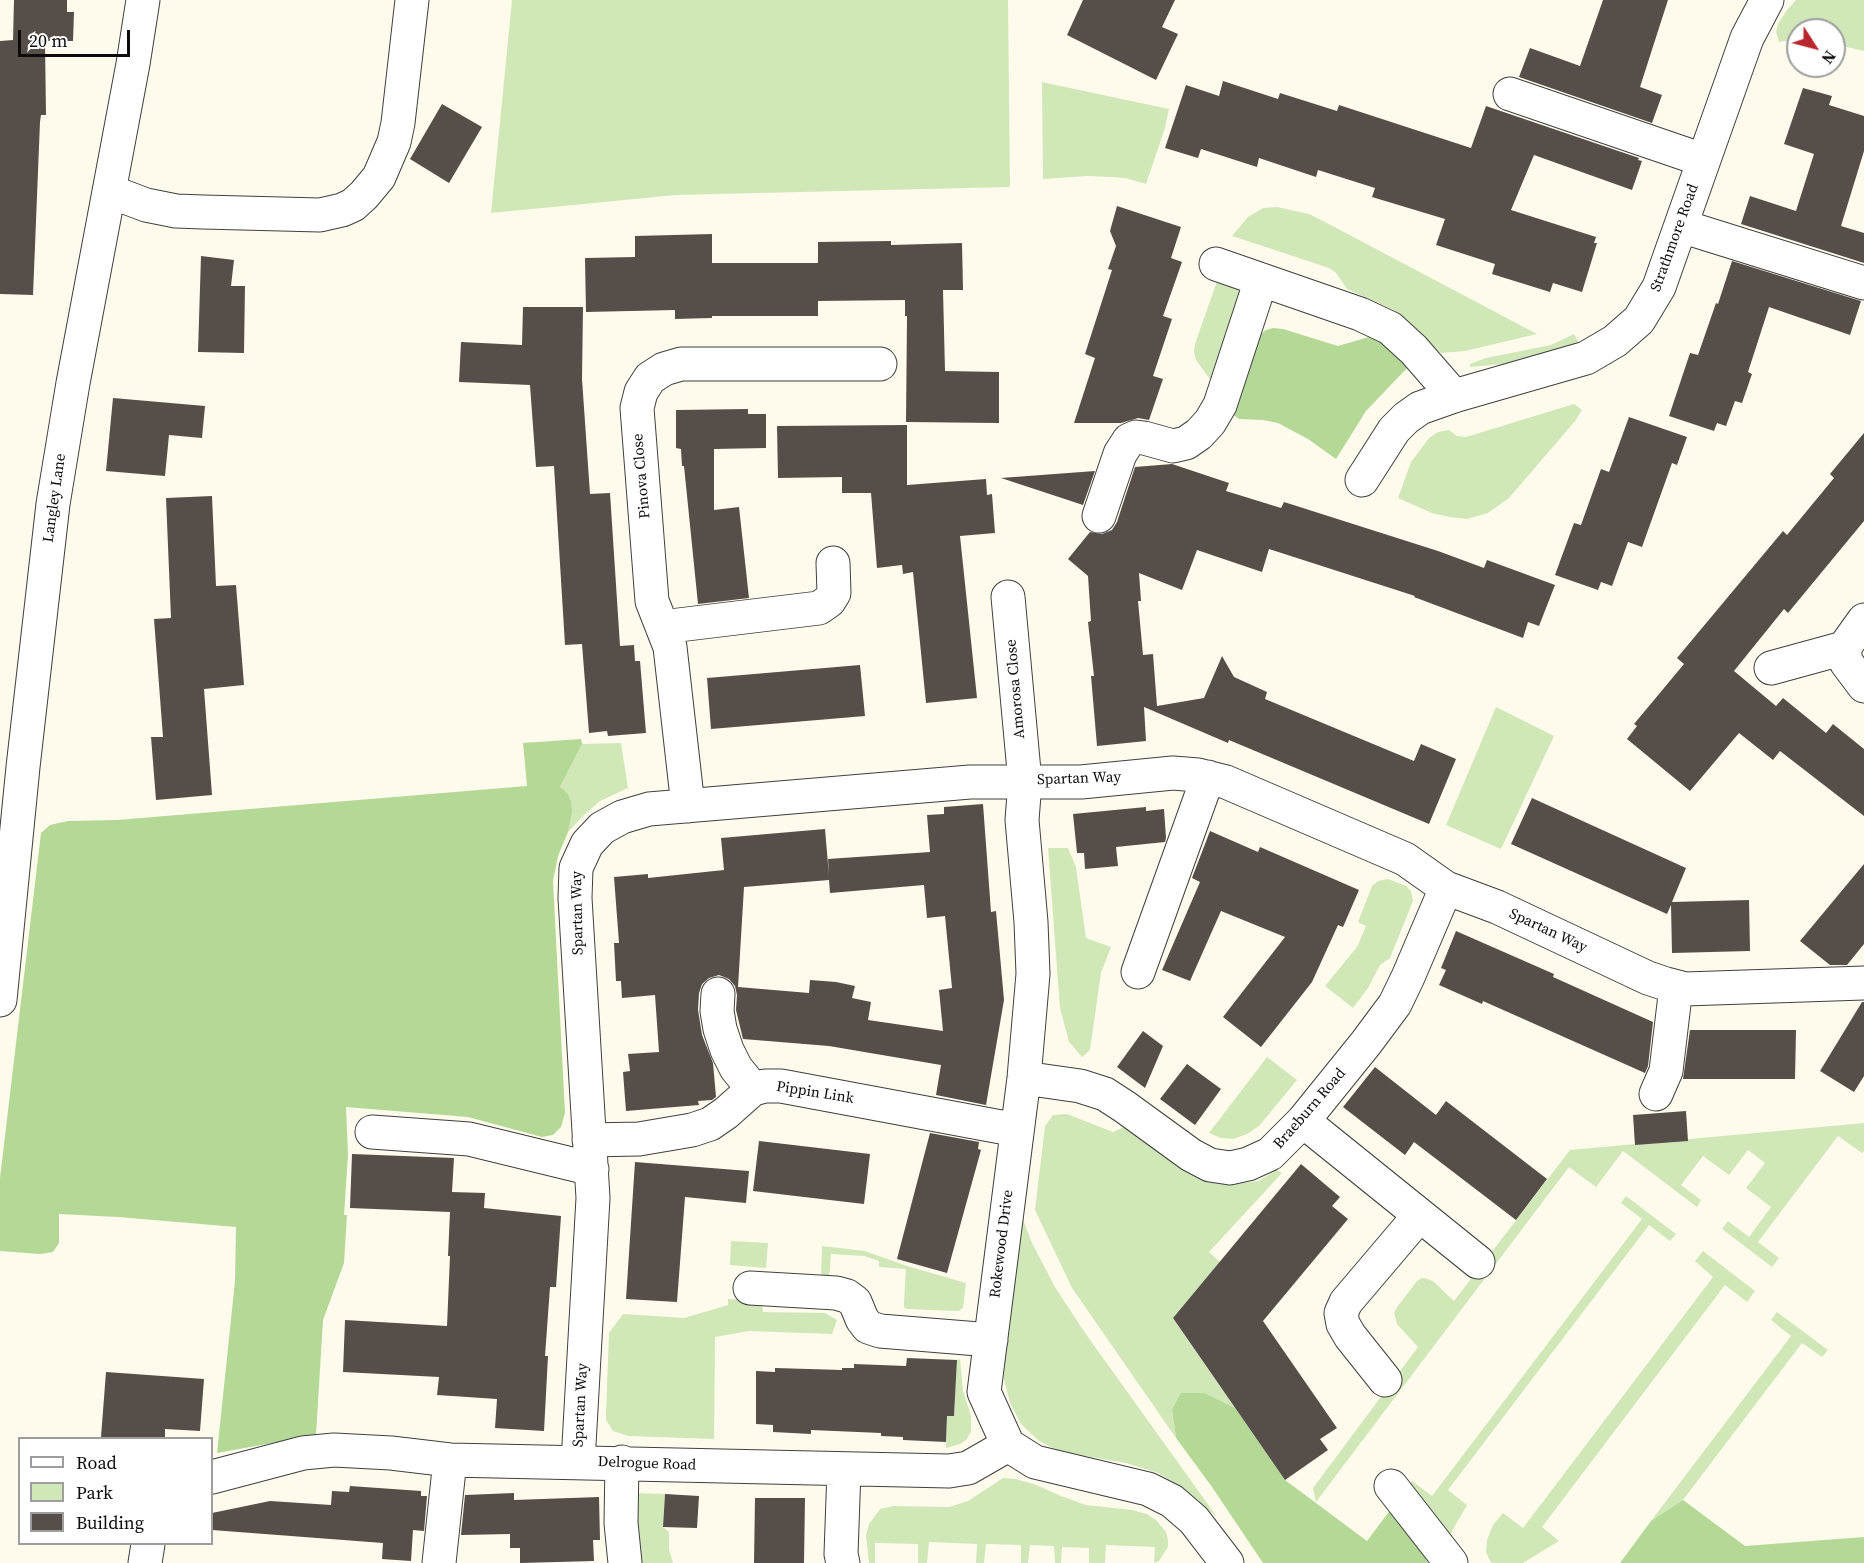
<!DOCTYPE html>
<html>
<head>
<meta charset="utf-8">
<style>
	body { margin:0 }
	#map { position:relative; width:1864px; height:1563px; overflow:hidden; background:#fffbec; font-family:"Source Serif 4",serif }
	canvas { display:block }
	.legend { position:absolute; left:18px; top:1437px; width:195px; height:108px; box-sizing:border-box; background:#fff; border:2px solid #9e9e9e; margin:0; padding:8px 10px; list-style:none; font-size:18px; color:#0c0c0c }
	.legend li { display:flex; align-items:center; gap:12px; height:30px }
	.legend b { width:30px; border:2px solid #9e9e9e }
	.north { position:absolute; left:1786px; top:18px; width:60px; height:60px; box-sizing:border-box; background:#fff; border:2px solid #9e9e9e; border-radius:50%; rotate:126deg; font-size:16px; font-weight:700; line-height:24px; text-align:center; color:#0c0c0c }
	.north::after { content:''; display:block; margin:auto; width:21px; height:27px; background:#b9272e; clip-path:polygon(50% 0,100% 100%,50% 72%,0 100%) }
	.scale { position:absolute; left:18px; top:30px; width:112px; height:27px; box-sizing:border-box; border:3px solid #0c0c0c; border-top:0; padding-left:8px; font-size:18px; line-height:21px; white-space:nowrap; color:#0c0c0c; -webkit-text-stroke:4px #fff; paint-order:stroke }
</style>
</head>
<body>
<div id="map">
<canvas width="1864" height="1563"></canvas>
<ul class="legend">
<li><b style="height:8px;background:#fff"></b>Road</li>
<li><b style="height:16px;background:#d0e8b7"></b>Park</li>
<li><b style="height:16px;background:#554e49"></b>Building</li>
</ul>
<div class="north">N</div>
<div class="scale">20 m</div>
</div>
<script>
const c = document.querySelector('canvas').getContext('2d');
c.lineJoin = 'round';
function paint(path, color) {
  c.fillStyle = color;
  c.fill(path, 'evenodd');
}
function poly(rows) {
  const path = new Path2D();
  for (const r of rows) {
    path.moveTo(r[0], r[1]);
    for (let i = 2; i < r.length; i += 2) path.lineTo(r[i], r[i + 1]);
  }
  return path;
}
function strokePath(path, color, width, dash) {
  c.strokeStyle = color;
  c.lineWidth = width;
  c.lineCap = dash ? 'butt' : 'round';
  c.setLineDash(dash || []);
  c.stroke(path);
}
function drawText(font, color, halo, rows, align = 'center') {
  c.font = font + ' "Source Serif 4",serif';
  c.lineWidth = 6;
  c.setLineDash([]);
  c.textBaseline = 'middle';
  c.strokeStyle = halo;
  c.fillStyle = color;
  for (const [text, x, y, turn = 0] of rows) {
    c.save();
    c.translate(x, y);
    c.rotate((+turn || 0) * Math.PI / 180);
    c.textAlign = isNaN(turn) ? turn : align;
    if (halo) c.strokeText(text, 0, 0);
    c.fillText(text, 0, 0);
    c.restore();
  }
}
paint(poly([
	[512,0,1008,0,1010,187,676,195,491,213],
	[1796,0,1864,0,1864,51,1834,44,1834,30,1798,30,1798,39,1779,42,1776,32,1778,24,1787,10],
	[1042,82,1169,109,1165,128,1146,184,1125,178,1110,177,1088,176,1043,179],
	[1277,207,1309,214,1325,222,1537,334,1465,351,1441,353,1394,310,1347,289,1336,273,1329,268,1232,236,1248,217,1263,208],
	[1217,281,1235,287,1241,293,1217,389,1196,360,1194,352,1195,344],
	[1574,334,1579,343,1504,364,1470,367,1470,364,1486,358,1551,345],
	[1574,404,1582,410,1576,420,1509,498,1488,513,1467,519,1449,517,1432,513,1398,498,1411,462,1429,438,1438,432,1449,430,1457,436,1466,437],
	[1496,707,1554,736,1501,849,1446,825],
	[621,743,628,788,600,801,584,815,568,832,572,813,560,787,582,744],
	[1048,848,1068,848,1076,867,1086,938,1111,947,1101,973,1090,1050,1082,1057,1069,1042,1060,1008],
	[1388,879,1406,886,1411,891,1413,901,1390,958,1380,965,1368,988,1353,1008,1325,986,1357,947,1366,926,1358,922,1372,886,1378,881],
	[1267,1057,1297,1080,1259,1126,1247,1134,1233,1139,1221,1138,1209,1133],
	[1067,1114,1113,1132,1124,1127,1169,1159,1233,1184,1258,1181,1277,1170,1282,1173,1209,1252,1220,1262,1173,1318,1235,1408,1205,1393,1172,1411,1176,1438,1072,1288,1035,1210,1045,1126,1053,1115],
	[1864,1123,1864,1151,1862,1153,1838,1136,1758,1242,1779,1258,1772,1267,1722,1229,1728,1221,1749,1237,1771,1207,1746,1188,1765,1163,1748,1150,1729,1175,1703,1156,1681,1185,1701,1200,1697,1207,1623,1151,1596,1187,1569,1167,1316,1502,1313,1488,1418,1347,1397,1324,1394,1313,1397,1307,1417,1281,1422,1278,1428,1279,1434,1282,1454,1301,1570,1150],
	[1626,1196,1676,1234,1670,1241,1649,1225,1448,1490,1467,1505,1452,1531,1449,1541,1427,1505,1409,1485,1412,1481,1432,1496,1642,1219,1621,1203],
	[1019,1209,1032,1243,1055,1287,1083,1330,1217,1517,1184,1489,1158,1473,1126,1463,1061,1452,1039,1441,1021,1424,1010,1403,1004,1379,1004,1341],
	[731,1241,768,1243,766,1268,730,1265],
	[822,1246,865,1251,907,1266,966,1283,963,1308,958,1311,906,1309,904,1307,904,1302,906,1269,879,1267,879,1261,864,1256,831,1254,829,1280,821,1279],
	[1703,1251,1755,1291,1747,1302,1725,1285,1542,1527,1559,1541,1523,1563,1492,1563,1490,1561,1486,1552,1487,1540,1493,1525,1503,1513,1523,1528,1713,1277,1695,1261],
	[728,1299,757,1300,762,1304,763,1312,825,1313,837,1320,832,1334,749,1331,715,1337,714,1439,628,1436,613,1431,606,1420,606,1414,609,1333,623,1314,684,1318,728,1305],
	[1777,1312,1828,1350,1822,1357,1802,1343,1683,1500,1651,1521,1791,1336,1771,1320],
	[960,1359,963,1391,971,1416,971,1432,966,1440,960,1444,946,1448,947,1416,954,1416,957,1360],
	[1003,1478,1015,1479,1034,1484,1061,1496,1086,1505,1132,1510,1147,1514,1157,1521,1166,1532,1168,1540,1168,1547,1159,1561,1154,1563,1155,1547,1106,1545,1105,1563,1089,1563,1089,1548,1062,1547,1061,1563,1055,1563,1054,1546,1030,1545,1028,1563,1021,1563,1021,1545,986,1544,984,1563,976,1563,977,1544,929,1542,927,1563,918,1563,918,1544,875,1543,875,1563,869,1563,866,1535,869,1524,880,1509,893,1506,949,1507,968,1501],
	[632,1493,665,1494,663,1527,669,1532,669,1549,673,1563,640,1563]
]), '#d0e8b7');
paint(poly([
	[1273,328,1283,329,1338,346,1369,337,1375,338,1386,343,1408,367,1366,411,1336,459,1308,439,1278,423,1263,420,1239,419,1231,413,1257,337,1266,330],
	[581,739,582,744,560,787,567,793,571,801,572,813,568,832,558,856,553,881,565,1113,561,1127,553,1135,542,1137,468,1117,346,1107,348,1155,344,1215,347,1215,344,1263,323,1320,316,1435,217,1453,235,1281,236,1227,118,1217,59,1214,59,1243,53,1252,40,1254,0,1251,0,1178,41,833,50,825,68,821,117,820,527,786,523,743],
	[1181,1393,1205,1393,1235,1408,1285,1480,1367,1541,1391,1509,1408,1531,1428,1563,1263,1563,1212,1487,1176,1438,1172,1410],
	[1683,1500,1745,1546,1864,1537,1864,1563,1620,1563,1651,1521]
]), '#b4d896');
paint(poly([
	[14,0,67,0,67,12,74,12,73,41,45,41,46,115,41,115,40,122,33,295,0,294,0,41,13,40],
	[1083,0,1175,0,1162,27,1178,34,1156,80,1067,35],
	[1603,0,1668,0,1640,87,1662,95,1652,123,1519,77,1530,48,1580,66],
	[1223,81,1278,99,1280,93,1337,111,1339,105,1471,148,1486,106,1639,158,1638,160,1642,161,1632,190,1534,155,1511,210,1596,237,1594,243,1597,243,1582,292,1553,283,1550,292,1492,274,1495,264,1436,245,1445,219,1372,197,1375,188,1318,170,1316,177,1259,158,1257,167,1201,149,1198,158,1165,148,1186,85,1219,96],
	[1803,88,1832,96,1829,105,1864,116,1864,151,1841,226,1864,233,1864,263,1741,224,1750,196,1796,211,1814,154,1784,144],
	[442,104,482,127,449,183,410,159],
	[1117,206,1181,227,1171,258,1182,262,1163,316,1172,319,1153,376,1163,379,1149,420,1138,418,1121,423,1074,423,1095,358,1085,354,1112,270,1108,269,1116,246,1110,231],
	[712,234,712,263,818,263,818,242,891,241,891,245,962,243,963,290,943,290,945,371,999,372,999,423,906,422,907,316,905,316,905,300,818,301,818,316,712,316,712,318,675,319,675,310,586,312,585,258,635,257,635,236],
	[201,256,234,260,231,286,245,286,244,353,198,352],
	[1732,261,1861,301,1850,335,1769,307,1748,372,1752,374,1742,403,1735,401,1726,426,1717,423,1714,431,1669,416,1690,353,1698,355,1716,303,1718,304],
	[523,307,583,307,582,379,590,494,610,493,620,646,634,645,635,661,640,661,646,733,608,736,607,731,589,733,582,644,565,645,554,466,536,467,530,385,459,382,461,342,522,345],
	[113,398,205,406,202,438,169,435,165,476,106,471],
	[748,409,748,414,766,414,766,448,714,449,714,510,739,507,749,598,698,604,684,466,682,466,681,449,676,448,676,410],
	[1629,417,1687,437,1677,465,1672,463,1642,547,1628,542,1612,586,1601,582,1598,590,1555,575,1574,523,1581,525,1601,469,1609,472],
	[907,425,907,485,986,479,987,495,992,494,995,533,960,536,977,698,926,703,913,572,903,574,902,565,877,568,871,493,842,493,842,477,778,478,777,426],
	[1864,433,1864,521,1788,613,1784,609,1734,671,1776,706,1783,698,1826,733,1833,724,1864,749,1864,816,1780,751,1773,760,1739,733,1690,791,1627,739,1637,726,1634,724,1684,664,1677,658,1783,531,1787,535,1834,478,1830,474],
	[1172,464,1229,483,1226,491,1281,508,1284,502,1438,551,1484,568,1487,560,1555,585,1539,626,1528,622,1523,638,1414,597,1415,596,1269,549,1262,572,1197,550,1182,590,1139,573,1141,601,1138,601,1143,655,1153,654,1157,706,1204,698,1222,656,1234,677,1267,692,1265,699,1414,761,1421,744,1456,759,1429,824,1229,740,1228,743,1144,707,1146,741,1097,746,1091,676,1094,676,1088,622,1091,621,1088,576,1068,559,1090,532,1102,534,1112,530,1117,522,1135,467],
	[1095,471,1083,505,1001,478],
	[212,496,216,586,236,585,244,685,204,689,212,795,156,800,151,737,163,737,154,619,171,618,166,498],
	[860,665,865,716,711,729,707,678],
	[1532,798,1686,868,1672,902,1749,900,1750,951,1672,953,1671,905,1667,914,1511,844],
	[983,804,991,912,996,911,1004,1000,986,1105,936,1095,941,1065,829,1046,743,1039,736,1010,737,995,735,986,729,979,719,975,709,978,702,984,699,993,698,1010,702,1035,713,1063,716,1097,712,1100,698,1101,699,1105,626,1111,623,1072,630,1071,628,1054,659,1052,655,995,622,998,621,981,616,981,614,943,619,943,614,877,648,874,648,878,724,870,721,838,825,829,829,876,828,859,930,852,927,815,944,814,944,807],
	[829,880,830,893,924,885,927,918,945,916,952,988,939,990,943,1031,868,1020,871,1002,852,998,855,986,836,982,810,980,809,993,738,987,744,887],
	[1146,807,1146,811,1164,809,1166,838,1165,842,1116,847,1118,866,1085,869,1084,853,1077,853,1073,814],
	[1210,831,1258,852,1260,847,1359,890,1343,927,1338,925,1312,982,1261,1047,1223,1017,1285,937,1221,911,1190,981,1162,970,1200,882,1192,878],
	[1864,864,1864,944,1847,965,1830,965,1800,941],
	[1456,931,1554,974,1553,977,1653,1022,1648,1066,1645,1073,1483,1001,1482,1004,1439,985,1446,970,1441,968],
	[1862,1002,1864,1002,1864,1076,1854,1092,1820,1071],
	[1690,1030,1796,1030,1795,1079,1683,1079],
	[1143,1031,1163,1046,1145,1088,1117,1067],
	[1187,1064,1221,1089,1195,1125,1160,1099],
	[1375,1067,1436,1115,1446,1101,1547,1179,1516,1220,1414,1142,1405,1155,1343,1107],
	[1686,1111,1688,1141,1635,1145,1633,1115],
	[930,1133,979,1142,978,1149,981,1150,947,1273,897,1259],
	[759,1141,870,1154,864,1204,753,1191],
	[352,1154,454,1158,452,1192,485,1193,484,1208,561,1216,556,1287,550,1287,545,1356,548,1356,544,1431,495,1428,497,1399,437,1395,439,1377,343,1372,345,1320,447,1326,450,1256,448,1256,450,1212,350,1208],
	[635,1162,749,1171,746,1203,685,1197,677,1302,626,1299],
	[1301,1164,1340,1197,1332,1206,1348,1219,1263,1321,1337,1428,1320,1439,1328,1450,1285,1480,1173,1318],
	[907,1358,957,1360,954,1416,947,1416,946,1442,903,1440,903,1437,881,1436,881,1433,811,1430,811,1434,773,1432,773,1425,756,1424,756,1371,775,1372,775,1368,842,1370,842,1368,854,1368,854,1364,906,1366],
	[106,1372,204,1379,200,1431,165,1429,165,1438,101,1437],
	[350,1486,421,1491,421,1496,427,1496,424,1531,413,1530,411,1561,382,1559,383,1543,212,1530,212,1513,270,1501,331,1505,332,1491,349,1492],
	[514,1493,514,1500,599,1497,600,1540,593,1540,594,1561,520,1563,520,1548,510,1548,510,1534,461,1535,465,1495],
	[665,1494,699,1496,697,1528,663,1527],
	[755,1498,805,1498,804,1563,754,1563]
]), '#554e49');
const minor = poly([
	[1510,94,1703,160],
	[109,191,146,205,176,211,203,212,320,215,342,210,353,205,364,195,379,177,394,142,398,123,412,0],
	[1681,226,1864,283],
	[1216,264,1360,314,1390,328,1414,350,1454,396],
	[1362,480,1394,430,1406,418,1420,408,1454,396,1586,358,1615,341,1639,320,1659,287,1747,38,1767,0],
	[1099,516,1120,454,1129,440,1136,437,1144,438,1173,446,1186,443,1199,434,1210,422,1220,405,1261,280],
	[1008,597,1025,782,1022,820,1031,922,1033,974,1024,1078,984,1392,1008,1445,1035,1462,1148,1489,1172,1501,1194,1520,1227,1563],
	[1864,620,1844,648,1846,662,1864,686],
	[662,627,819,608,829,601,834,593,833,563],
	[1771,668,1844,648],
	[688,806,670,647,652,601,637,408,641,392,650,378,664,369,681,364,880,364],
	[1138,972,1208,777],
	[718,994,717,1011,720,1029,727,1050,736,1068,753,1089],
	[0,1000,23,767,53,504,73,383,133,64,143,0],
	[1024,1078,1080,1086,1105,1094,1125,1107,1191,1155,1210,1165,1230,1168,1248,1164,1270,1154,1303,1121,1366,1043,1395,1004,1408,977,1446,888],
	[1656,1094,1666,1071,1676,987],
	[1303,1121,1478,1262],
	[372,1132,469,1139,592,1169],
	[589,1140,639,1139,692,1130,710,1124,726,1113,753,1089,765,1086,781,1086,1017,1130],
	[750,1288,836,1293,847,1296,855,1302,862,1319,868,1327,880,1331,991,1340],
	[1385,1380,1350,1336,1343,1324,1341,1313,1346,1302,1419,1216],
	[578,1462,593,1198,575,898,576,868,587,844,602,828,622,817,649,809,970,782,1081,782,1173,773,1198,775,1226,782,1405,859,1446,888,1497,907,1648,978,1666,984,1685,989,1864,983],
	[622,1462,621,1523,625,1563],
	[212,1477,303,1453,334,1450,391,1453,450,1460,949,1471,968,1468,1008,1445],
	[1391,1486,1451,1563],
	[145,1563,148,1544],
	[439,1563,450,1460],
	[843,1563,841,1554,844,1470]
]);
strokePath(minor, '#3f3f3f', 35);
strokePath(minor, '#fff', 33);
drawText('15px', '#0c0c0c', '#fff', [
	["Strathmore Road",1675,238,-70],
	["Pinova Close",642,476,-95],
	["Langley Lane",55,498,-82],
	["Amorosa Close",1016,689,-95],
	["Spartan Way",1079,779,-2],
	["Spartan Way",578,913,-91],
	["Spartan Way",1548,931,25],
	["Pippin Link",815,1093,9],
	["Braeburn Road",1310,1109,-49],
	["Rokewood Drive",1002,1244,-83],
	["Spartan Way",581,1405,-87],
	["Delrogue Road",647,1464,2]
]);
</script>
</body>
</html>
